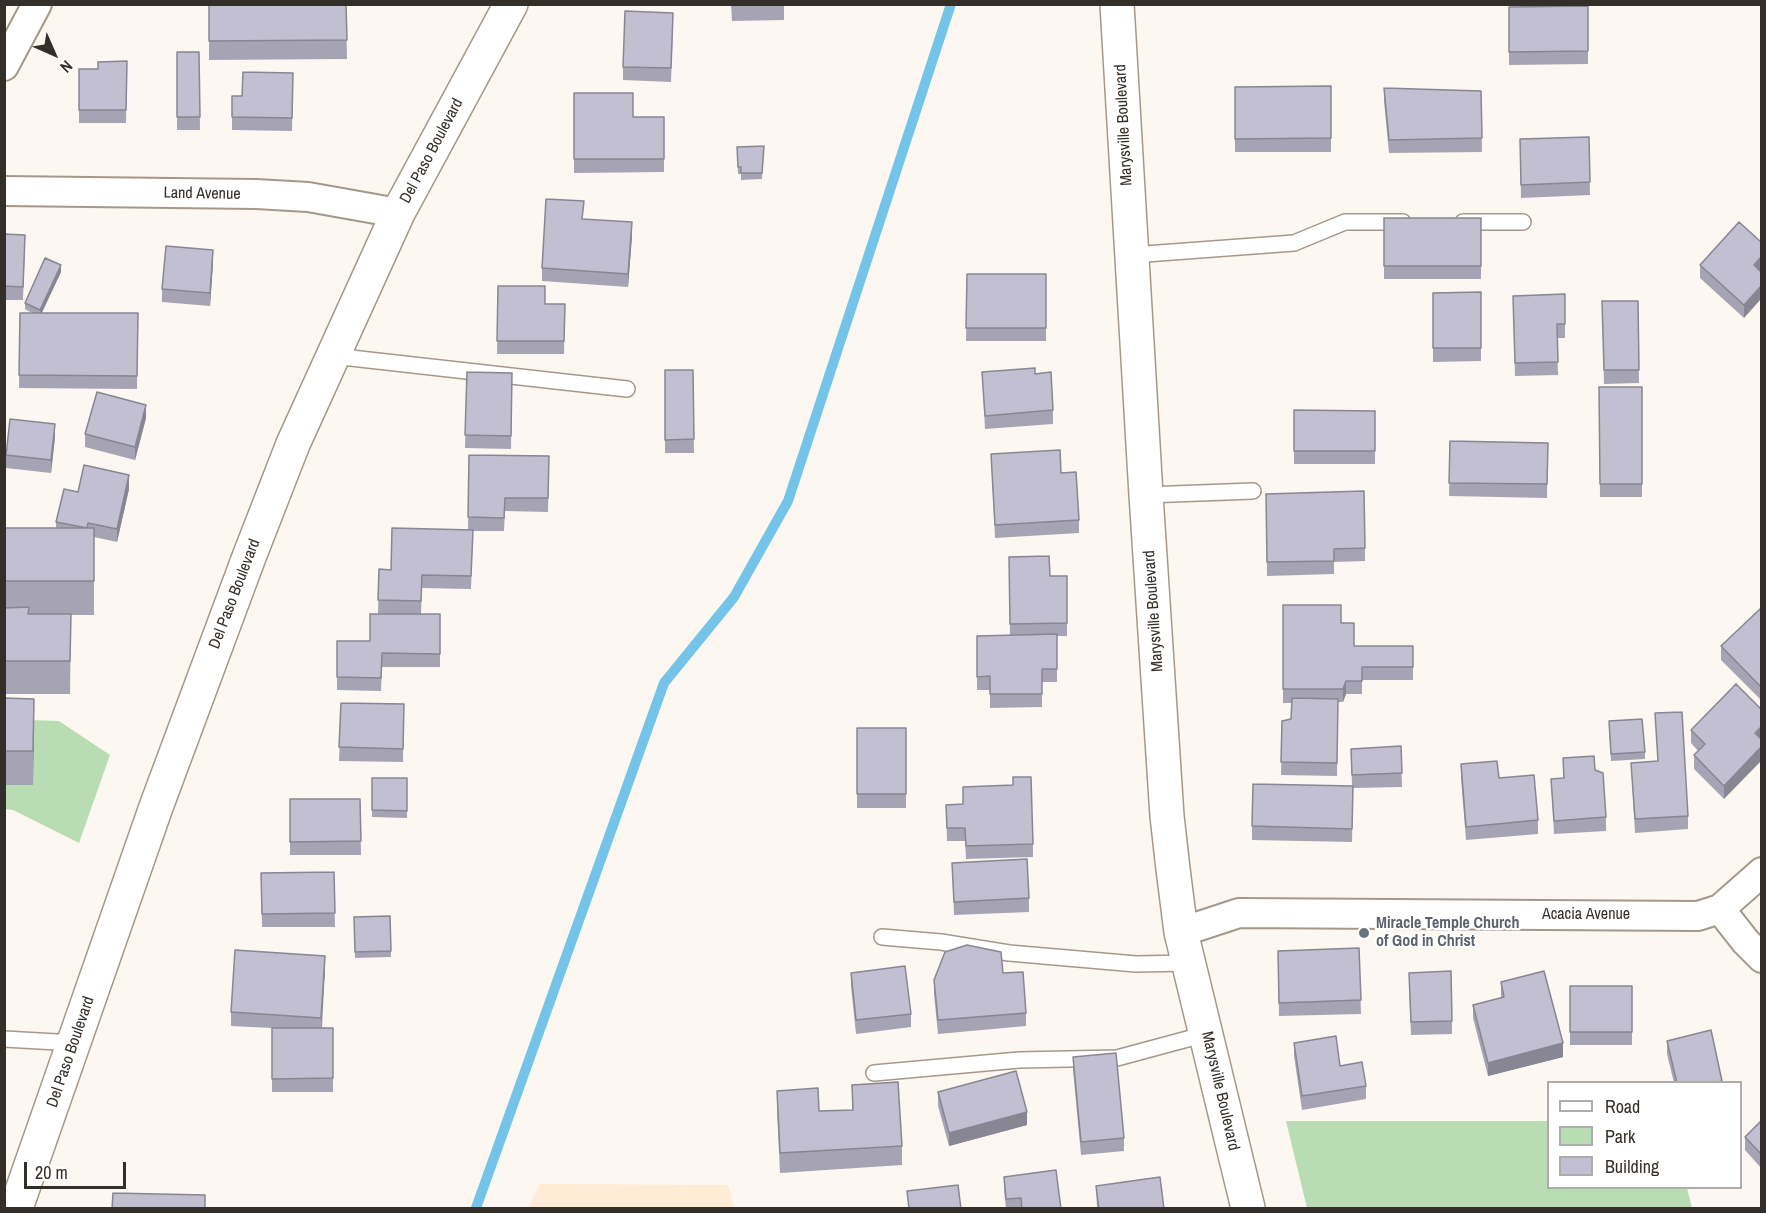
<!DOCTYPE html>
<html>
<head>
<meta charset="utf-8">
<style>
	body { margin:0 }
	#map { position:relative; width:1766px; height:1213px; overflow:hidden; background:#fdf7f1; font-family:"Archivo Narrow",sans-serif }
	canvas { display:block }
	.frame { position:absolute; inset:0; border:6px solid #342e28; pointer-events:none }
	.legend { position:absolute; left:1547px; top:1081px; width:195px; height:108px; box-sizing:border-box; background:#fff; border:2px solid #aeaba9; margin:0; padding:8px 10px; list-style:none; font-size:18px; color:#342e28 }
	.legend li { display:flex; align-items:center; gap:12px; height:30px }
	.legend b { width:30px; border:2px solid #aeaba9 }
	.north { position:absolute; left:24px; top:24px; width:60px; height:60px; -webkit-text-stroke:4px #fff; paint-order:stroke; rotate:135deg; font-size:16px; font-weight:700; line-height:24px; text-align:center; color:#342e28 }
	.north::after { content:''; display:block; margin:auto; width:21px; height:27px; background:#342e28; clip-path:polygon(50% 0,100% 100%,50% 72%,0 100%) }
	.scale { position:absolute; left:24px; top:1162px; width:102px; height:27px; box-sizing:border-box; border:3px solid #342e28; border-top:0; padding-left:8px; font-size:18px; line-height:21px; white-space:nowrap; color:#342e28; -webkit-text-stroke:4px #fff; paint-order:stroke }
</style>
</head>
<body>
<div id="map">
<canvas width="1766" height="1213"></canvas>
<div class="frame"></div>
<ul class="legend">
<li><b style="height:8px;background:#fff"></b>Road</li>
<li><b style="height:16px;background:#b9dcb5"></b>Park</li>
<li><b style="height:16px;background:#c1bfd1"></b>Building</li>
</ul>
<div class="north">N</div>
<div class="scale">20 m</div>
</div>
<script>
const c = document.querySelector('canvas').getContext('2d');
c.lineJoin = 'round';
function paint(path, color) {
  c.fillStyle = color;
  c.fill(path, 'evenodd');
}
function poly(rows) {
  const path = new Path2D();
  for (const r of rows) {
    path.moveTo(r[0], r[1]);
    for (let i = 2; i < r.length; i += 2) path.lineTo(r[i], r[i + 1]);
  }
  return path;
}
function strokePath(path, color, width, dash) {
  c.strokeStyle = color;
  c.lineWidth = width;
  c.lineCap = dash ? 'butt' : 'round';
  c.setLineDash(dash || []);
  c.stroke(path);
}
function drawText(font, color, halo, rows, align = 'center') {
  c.font = font + ' "Archivo Narrow",sans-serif';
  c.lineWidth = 4.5;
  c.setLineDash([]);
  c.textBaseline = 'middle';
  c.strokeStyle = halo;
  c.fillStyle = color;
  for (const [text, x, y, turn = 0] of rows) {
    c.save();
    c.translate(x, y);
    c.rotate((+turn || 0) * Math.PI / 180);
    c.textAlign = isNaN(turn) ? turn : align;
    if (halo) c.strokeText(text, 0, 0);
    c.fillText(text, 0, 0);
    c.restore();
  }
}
paint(poly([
	[540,1184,728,1185,734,1208,528,1208]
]), '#ffebd6');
paint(poly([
	[30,720,59,721,110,755,79,843,13,810,5,809,5,785,33,785,34,733],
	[1286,1121,1548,1121,1548,1188,1687,1188,1692,1208,1307,1208]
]), '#b9dcb5');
strokePath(poly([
	[476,1208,664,683,734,597,788,501,951,4]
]), '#74c4e9', 10);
const lane = poly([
	[1463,222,1523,222],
	[1132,255,1294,243,1345,222,1403,222],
	[333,356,627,389],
	[1146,495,1253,491],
	[882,937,941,942,1009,953,1136,964,1189,963],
	[4,1039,75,1043],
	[874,1073,1019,1060,1117,1058,1206,1034]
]);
const street = poly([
	[4,66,37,4],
	[4,191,256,194,308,197,398,213],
	[1720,909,1746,942,1762,958],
	[1181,932,1239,913,1698,916,1720,909,1762,872]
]);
const secondary = poly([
	[1117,4,1146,495,1167,816,1173,869,1181,932,1248,1208],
	[16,1208,156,807,249,557,293,444,398,213,511,4]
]);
strokePath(lane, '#a5988a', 18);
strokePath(street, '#a5988a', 32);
strokePath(secondary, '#a5988a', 36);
strokePath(lane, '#fff', 15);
strokePath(street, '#fff', 28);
strokePath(secondary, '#fff', 33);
paint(poly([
	[209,4,346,4,347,59,209,60],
	[731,4,784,4,784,20,732,21],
	[1588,6,1588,64,1509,65,1509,7],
	[673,26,671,82,623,80,623,67],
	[177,52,199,52,200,130,177,130],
	[127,61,126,123,79,123,79,69,98,69],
	[293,73,292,131,232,130,232,96,242,96],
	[1331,86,1331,152,1235,152,1235,87],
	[1384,88,1481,91,1482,152,1389,153,1384,101],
	[574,93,633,117,664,117,664,172,574,173],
	[1589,137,1590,195,1521,198,1520,139],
	[764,146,762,179,741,180,741,174,738,174,737,147],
	[1384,218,1481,218,1481,279,1384,279],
	[583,219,632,236,628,287,542,281,542,268],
	[4,234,25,248,23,300,4,300],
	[1761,242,1761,270,1744,318,1700,278,1700,265],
	[213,263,210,306,162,302,162,289],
	[61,272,42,313,138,313,137,389,19,388,20,313,32,313,25,309,25,303],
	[967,274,1046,274,1046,341,966,341],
	[498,286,545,304,565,304,564,354,497,354],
	[1481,292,1481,361,1433,362,1433,293],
	[1565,294,1565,338,1557,338,1558,375,1515,376,1513,296],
	[1602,301,1638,301,1639,383,1604,384],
	[665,370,693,370,694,453,665,453],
	[467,372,512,373,511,449,465,448],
	[982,372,1035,374,1053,410,1053,424,985,429],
	[1599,387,1642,387,1642,497,1600,497],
	[1294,410,1375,411,1375,464,1294,464],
	[146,418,135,460,85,447,85,434],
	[55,437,51,473,6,468,6,455],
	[1450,441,1548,443,1547,498,1449,496],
	[991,454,1061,473,1079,520,1079,533,995,538],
	[469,455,549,456,548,512,505,511,504,531,473,531,471,589,422,588,421,614,440,614,440,667,382,667,381,691,337,690,337,641,370,641,378,614,379,569,391,570,468,530],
	[129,489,117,542,94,537,94,615,71,615,70,694,4,694,4,528,56,528,56,522,78,492],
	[1266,494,1365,548,1365,561,1334,562,1334,574,1267,576],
	[1009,557,1050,576,1067,576,1067,636,1057,636,1057,682,1042,682,1042,707,990,708,990,690,977,690,977,636,1010,635],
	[1283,605,1354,646,1413,646,1413,680,1362,680,1362,694,1346,694,1343,702,1338,702,1337,776,1281,775,1282,721,1291,719,1292,703,1283,703],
	[1761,611,1761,700,1721,660,1721,646],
	[1736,684,1724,799,1694,769,1694,755,1698,751,1691,743,1691,730],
	[4,698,34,732,33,785,4,785],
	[341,703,404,704,403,762,339,761],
	[1655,713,1688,816,1688,829,1635,833,1631,763,1658,761],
	[857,728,906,728,906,808,857,808],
	[1609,728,1645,752,1645,759,1611,761],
	[1401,746,1402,787,1353,788,1352,842,1252,840,1252,826,1352,786,1351,749],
	[1563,758,1595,770,1606,817,1606,831,1554,834,1551,779,1563,778],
	[1461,764,1499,778,1538,820,1538,834,1466,840,1461,778],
	[372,778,407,778,407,818,372,817],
	[963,787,1033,844,1033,857,966,859,965,841,947,841,946,805,963,804],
	[290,799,360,799,361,855,290,855],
	[952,863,1029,898,1029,912,954,915],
	[334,872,335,927,262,927,261,873],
	[390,916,391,957,355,958,354,917],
	[1359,948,1361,1014,1279,1016,1278,951],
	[325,969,322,1028,333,1028,333,1092,272,1092,272,1028,231,1026,231,1012],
	[851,973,911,1014,911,1027,856,1034,851,986],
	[1003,973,1026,1013,1026,1026,938,1034,934,994,934,980],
	[1501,982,1563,1057,1488,1076,1473,1018,1473,1005,1501,998],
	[1409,986,1452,1021,1452,1034,1411,1035],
	[1570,986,1632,986,1632,1045,1570,1045],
	[1667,1041,1722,1083,1674,1083,1667,1054],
	[1294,1043,1340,1066,1366,1086,1366,1099,1302,1110,1294,1056],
	[1073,1057,1124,1138,1124,1151,1081,1155,1073,1070],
	[852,1085,902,1146,902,1165,780,1173,777,1110,777,1091,819,1111,852,1110],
	[938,1092,1027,1125,949,1146,938,1106],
	[1761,1121,1761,1168,1745,1150,1745,1137],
	[1004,1177,1061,1209,1006,1209,1004,1190],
	[1096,1186,1164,1209,1097,1209]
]), '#a6a4b4');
paint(poly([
	[632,222,632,236,628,287,628,274],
	[213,250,213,263,210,306,210,293],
	[1761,257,1761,270,1754,278,1754,265],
	[61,265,61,272,40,316,40,310],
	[1761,286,1761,299,1744,318,1744,305],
	[146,405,146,418,135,460,135,447],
	[55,424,55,437,51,473,51,460],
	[129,475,129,489,117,542,117,529],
	[1346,681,1346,694,1343,702,1343,689],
	[34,699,34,732,33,785,33,751],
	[1761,727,1761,740,1755,733],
	[1761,747,1761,761,1724,799,1724,786],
	[325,956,325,969,321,1031,321,1018],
	[1563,1043,1563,1057,1488,1076,1488,1063],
	[1027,1112,1027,1125,949,1146,949,1133]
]), '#878692');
const building = poly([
	[209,4,346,4,347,40,209,41,209,4],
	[1588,6,1588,51,1509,52,1509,7,1588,6],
	[625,11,673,13,671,68,623,67,625,11],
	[177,52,199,52,200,117,177,117,177,52],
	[127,61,126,110,79,110,79,69,98,69,98,62,127,61],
	[243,72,293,73,292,118,232,117,232,96,242,96,243,72],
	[1331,86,1331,138,1235,139,1235,87,1331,86],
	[1384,88,1481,91,1482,138,1389,140,1384,88],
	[574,93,633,93,633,117,664,117,664,159,574,159,574,93],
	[1589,137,1590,182,1521,185,1520,139,1589,137],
	[764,146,762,173,741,173,741,167,738,167,737,147,764,146],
	[546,199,584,201,582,219,632,222,628,274,542,268,546,199],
	[1384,218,1481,218,1481,266,1384,266,1384,218],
	[1739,222,1761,242,1761,257,1754,265,1761,272,1761,286,1744,305,1700,265,1739,222],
	[4,234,25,235,23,287,4,286,4,234],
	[166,246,213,250,210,293,162,289,166,246],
	[45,258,61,265,40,310,25,303,45,258],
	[967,274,1046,274,1046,328,966,328,967,274],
	[498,286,545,286,545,304,565,304,564,341,497,341,498,286],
	[1481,292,1481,348,1433,348,1433,293,1481,292],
	[1565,294,1565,324,1557,324,1558,362,1515,363,1513,296,1565,294],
	[1602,301,1638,301,1639,370,1604,370,1602,301],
	[20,313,138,313,137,376,19,375,20,313],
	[1035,368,1035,374,1051,372,1053,410,985,416,982,372,1035,368],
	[665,370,693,370,694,439,665,440,665,370],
	[467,372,512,373,511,436,465,435,467,372],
	[1599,387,1642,387,1642,484,1600,484,1599,387],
	[97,392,146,405,135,447,85,434,97,392],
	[1294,410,1375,411,1375,451,1294,451,1294,410],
	[10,419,55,424,51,460,6,455,10,419],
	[1450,441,1548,443,1547,484,1449,483,1450,441],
	[1060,450,1061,473,1076,472,1079,520,995,525,991,454,1060,450],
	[469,455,549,456,548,498,505,498,504,518,468,517,469,455],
	[84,465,129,475,117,529,88,523,87,528,56,522,64,489,78,492,84,465],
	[1364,491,1365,548,1334,549,1334,561,1267,562,1266,494,1364,491],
	[4,528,94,528,94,581,4,581,4,528],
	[392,528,473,530,471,576,422,575,421,601,378,600,379,569,391,570,392,528],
	[1049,556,1050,576,1067,576,1067,623,1010,624,1009,557,1049,556],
	[1283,605,1341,605,1341,623,1354,623,1354,646,1413,646,1413,667,1362,667,1362,681,1346,681,1343,689,1283,689,1283,605],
	[29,607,28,614,71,614,70,661,4,661,4,608,29,607],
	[1760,609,1761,611,1761,687,1721,646,1760,609],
	[370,614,440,614,440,654,382,653,381,678,337,677,337,641,370,641,370,614],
	[1057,634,1057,669,1042,669,1042,694,990,694,990,676,977,677,977,636,1057,634],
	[1736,684,1761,709,1761,727,1755,733,1761,739,1761,747,1724,786,1694,755,1705,744,1691,730,1736,684],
	[4,698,34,699,33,751,4,751,4,698],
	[1292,698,1338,699,1337,763,1281,762,1282,721,1291,719,1292,698],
	[341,703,404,704,403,749,339,747,341,703],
	[1682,712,1688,816,1635,819,1631,763,1658,761,1655,713,1682,712],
	[1642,719,1645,752,1611,754,1609,721,1642,719],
	[857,728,906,728,906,794,857,794,857,728],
	[1401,746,1402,773,1352,775,1351,749,1401,746],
	[1594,756,1595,770,1603,773,1606,817,1554,821,1551,779,1564,778,1563,758,1594,756],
	[1497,761,1499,778,1534,775,1538,820,1466,827,1461,764,1497,761],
	[1013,777,1031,777,1033,844,966,846,965,828,947,828,946,805,963,804,963,787,1013,785,1013,777],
	[372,778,407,778,407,811,372,810,372,778],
	[1253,784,1353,786,1352,829,1252,826,1253,784],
	[290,799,360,799,361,841,290,842,290,799],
	[1027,859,1029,898,954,902,952,863,1027,859],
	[334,872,335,913,262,914,261,873,334,872],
	[390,916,391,951,355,952,354,917,390,916],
	[967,945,1001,952,1003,973,1023,972,1026,1013,938,1020,934,980,945,952,967,945],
	[1359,948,1361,1000,1279,1003,1278,951,1359,948],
	[235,950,325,956,321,1018,231,1012,235,950],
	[905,966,911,1014,856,1020,851,973,905,966],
	[1451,971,1452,1021,1411,1022,1409,973,1451,971],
	[1544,971,1563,1043,1488,1063,1473,1005,1504,997,1501,982,1544,971],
	[1570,986,1632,986,1632,1032,1570,1032,1570,986],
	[272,1028,333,1028,333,1078,272,1079,272,1028],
	[1711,1030,1722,1081,1714,1083,1677,1083,1667,1041,1711,1030],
	[1336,1036,1340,1066,1362,1062,1366,1086,1302,1096,1294,1043,1336,1036],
	[1116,1053,1124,1138,1081,1142,1073,1057,1116,1053],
	[1016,1071,1027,1112,949,1133,938,1092,1016,1071],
	[898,1082,902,1146,780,1153,777,1091,818,1088,819,1111,853,1110,852,1085,898,1082],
	[1761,1121,1761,1154,1745,1137,1761,1121],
	[1056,1170,1061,1209,1022,1209,1021,1198,1006,1199,1004,1177,1056,1170],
	[1160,1177,1164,1209,1099,1209,1096,1186,1160,1177],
	[958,1185,961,1209,909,1209,907,1191,958,1185],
	[113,1193,205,1195,205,1209,112,1209,113,1193]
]);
paint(building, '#c1bfd1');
strokePath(building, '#878692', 1.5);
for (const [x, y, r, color] of [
	[1364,933,6,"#6b7280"]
]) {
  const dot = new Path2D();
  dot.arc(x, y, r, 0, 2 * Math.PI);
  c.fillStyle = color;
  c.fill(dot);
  strokePath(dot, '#fff', 2);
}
drawText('16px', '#342e28', '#fff', [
	["Marysville Boulevard",1124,125,-93],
	["Del Paso Boulevard",432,151,-62],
	["Land Avenue",202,194,1],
	["Del Paso Boulevard",235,594,-69],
	["Marysville Boulevard",1154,611,-94],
	["Acacia Avenue",1586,915],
	["Del Paso Boulevard",71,1052,-71],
	["Marysville Boulevard",1220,1091,77]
]);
drawText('bold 16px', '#5b616d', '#fff', [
	["Miracle Temple Church",1376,924],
	["of God in Christ",1376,942]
], 'left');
</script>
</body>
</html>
